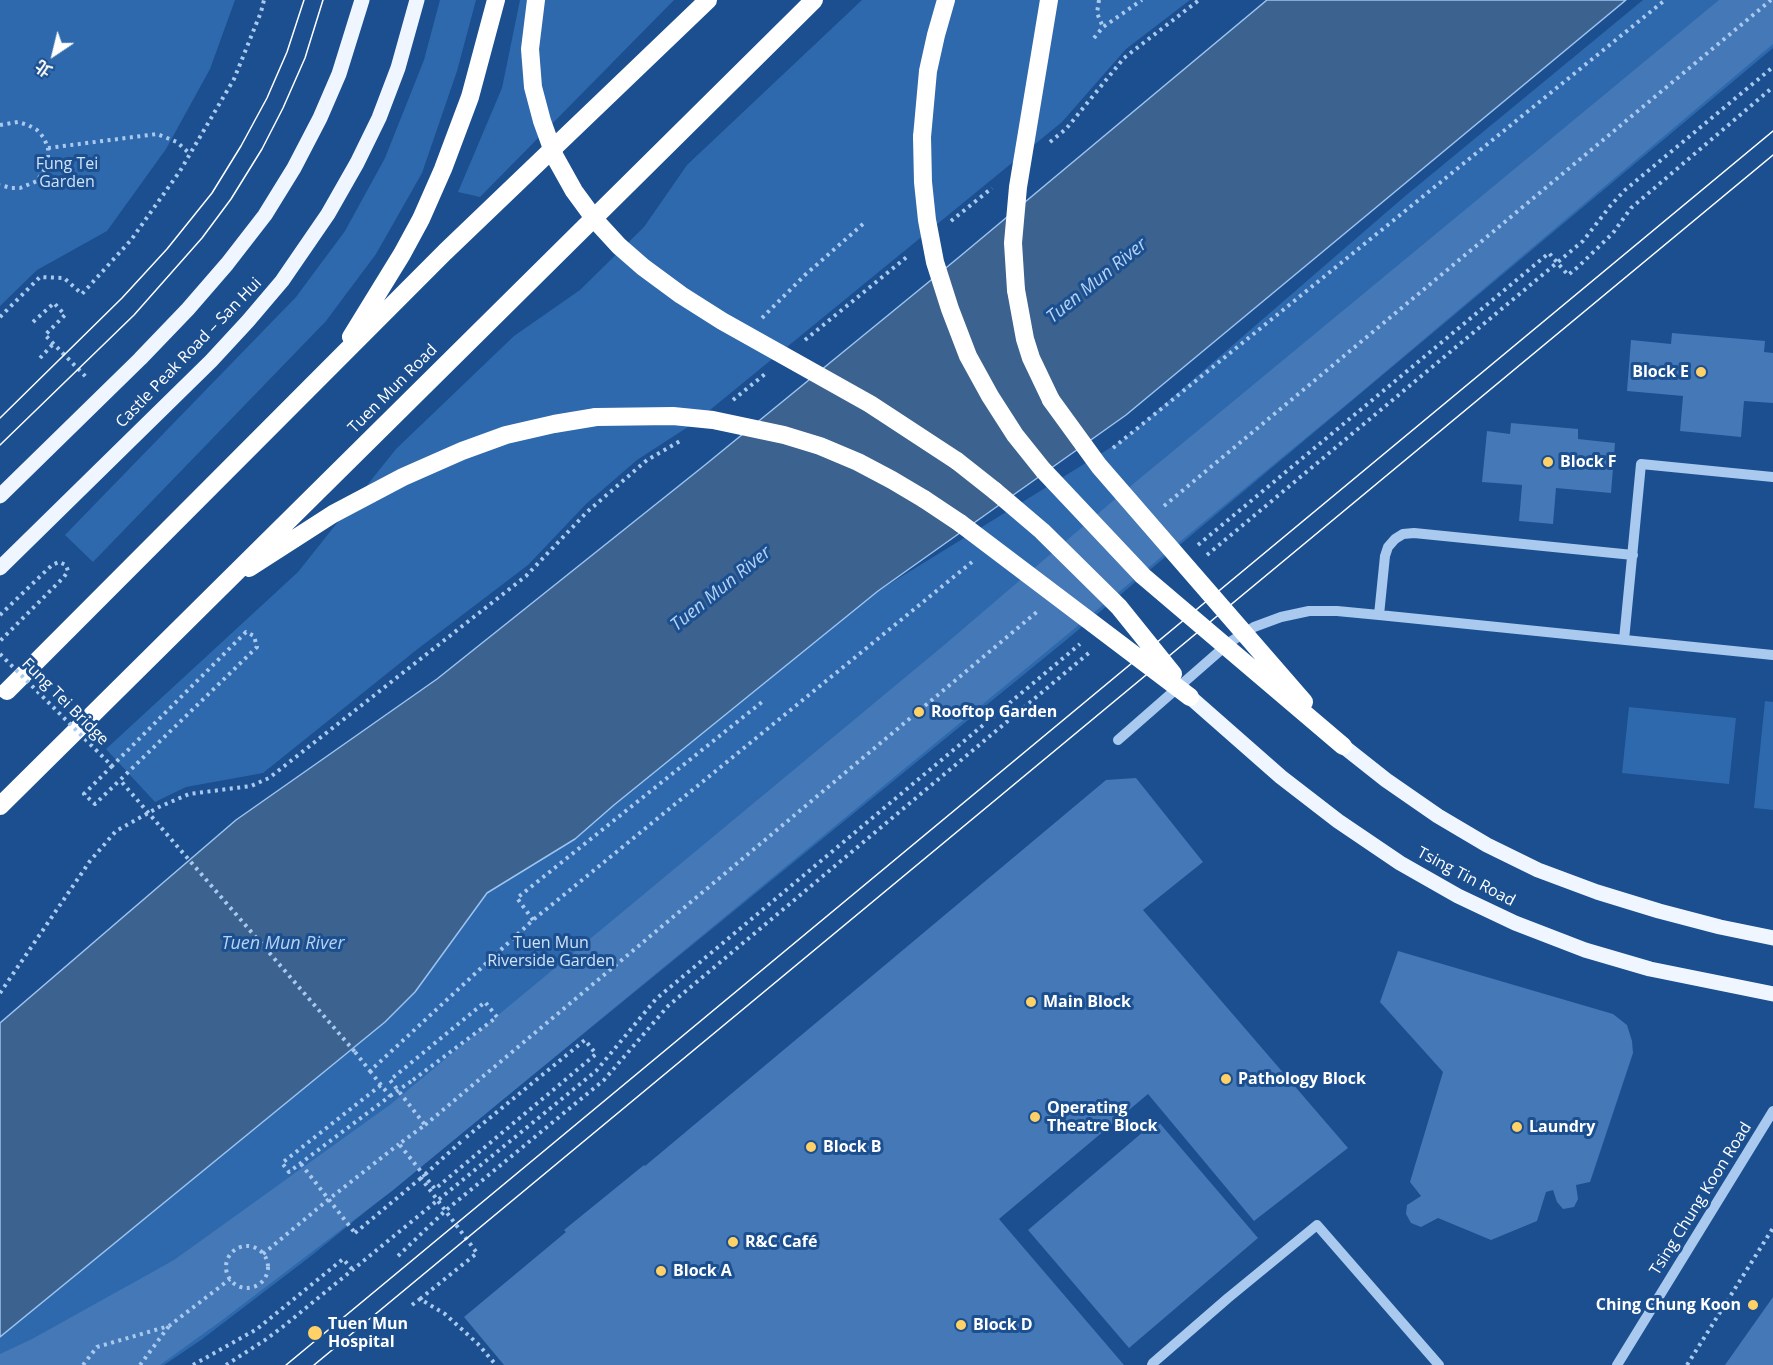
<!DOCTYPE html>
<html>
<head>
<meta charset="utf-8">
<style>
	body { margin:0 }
	#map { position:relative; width:1773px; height:1365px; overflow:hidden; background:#1b4f8f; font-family:"Open Sans","Noto Sans TC",sans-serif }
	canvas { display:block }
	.north { position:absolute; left:24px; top:24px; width:60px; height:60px; -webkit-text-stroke:4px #1b4f8f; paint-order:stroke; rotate:215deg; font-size:16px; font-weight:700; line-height:24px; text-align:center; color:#fff }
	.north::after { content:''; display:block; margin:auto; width:21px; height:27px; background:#fff; clip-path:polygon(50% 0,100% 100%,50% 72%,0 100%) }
</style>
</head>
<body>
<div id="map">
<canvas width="1773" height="1365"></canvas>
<div class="north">北</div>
</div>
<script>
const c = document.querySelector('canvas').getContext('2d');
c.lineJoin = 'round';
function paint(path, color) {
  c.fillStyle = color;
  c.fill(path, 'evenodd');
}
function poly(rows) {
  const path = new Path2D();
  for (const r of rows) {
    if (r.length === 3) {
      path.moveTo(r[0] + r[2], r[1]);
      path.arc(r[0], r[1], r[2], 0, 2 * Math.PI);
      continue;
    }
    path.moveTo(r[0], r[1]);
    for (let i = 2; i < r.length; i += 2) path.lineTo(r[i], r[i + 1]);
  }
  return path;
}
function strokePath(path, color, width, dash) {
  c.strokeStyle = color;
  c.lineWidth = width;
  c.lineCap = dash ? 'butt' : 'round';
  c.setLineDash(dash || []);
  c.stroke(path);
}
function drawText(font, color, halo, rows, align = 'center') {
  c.font = font + ' "Open Sans",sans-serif';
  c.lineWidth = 6;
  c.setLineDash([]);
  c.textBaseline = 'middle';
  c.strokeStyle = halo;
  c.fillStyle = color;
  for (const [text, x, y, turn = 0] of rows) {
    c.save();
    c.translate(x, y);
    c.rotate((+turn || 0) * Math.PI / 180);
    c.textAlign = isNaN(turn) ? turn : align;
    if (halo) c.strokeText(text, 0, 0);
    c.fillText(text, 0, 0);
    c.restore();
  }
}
paint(poly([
	[0,0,235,0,210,69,166,149,107,231,37,270,0,306],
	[440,0,476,0,457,71,422,173,376,254,326,321,93,562,65,535,296,297,345,231,385,158,424,60],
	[520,0,674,0,480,197,458,192,502,88],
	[862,0,1190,0,1126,49,1062,122,694,423,637,460,586,504,528,565,415,651,263,773,186,787,155,802,106,749,298,572,396,449,514,336,580,290,644,227,687,165],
	[1643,0,1773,0,1773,48,1065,641,311,1256,201,1340,164,1365,0,1365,0,1337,385,1022,415,992,487,893,575,839,614,805,878,591,1123,440,1404,197],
	[1765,701,1773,702,1773,810,1754,808],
	[1629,707,1736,718,1729,784,1622,773]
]), '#2e69ad');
const water = poly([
	[1267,0,1626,0,1126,415,878,591,614,805,575,839,487,893,415,992,385,1022,0,1337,0,1023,236,820,437,679,705,465,958,258,1267,0]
]);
paint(water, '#3c6290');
strokePath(water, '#9cc4f0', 1.5);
paint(poly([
	[1719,0,1773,0,1773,44,1353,399,392,1191,221,1321,160,1365,0,1365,0,1354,32,1339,174,1260,391,1104,943,646,1121,494],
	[1672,333,1765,341,1764,352,1773,353,1773,403,1744,401,1741,437,1680,431,1683,396,1627,391,1631,340,1671,344],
	[1511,423,1578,429,1578,439,1615,443,1611,493,1556,488,1553,524,1519,521,1522,485,1482,482,1487,431,1510,434],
	[1136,778,1203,862,1143,910,1348,1148,1254,1221,1148,1094,999,1219,1124,1365,504,1365,464,1317,566,1232,564,1230,644,1165,645,1166,1106,780],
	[1398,951,1613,1014,1627,1025,1632,1041,1633,1053,1590,1182,1576,1185,1578,1199,1574,1207,1563,1209,1557,1202,1553,1190,1546,1192,1537,1221,1491,1240,1438,1218,1421,1227,1411,1223,1406,1214,1407,1205,1421,1196,1410,1182,1443,1072,1380,1002],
	[1157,1120,1258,1238,1129,1348,1028,1230],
	[1773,1297,1773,1365,1725,1365]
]), '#4478b7');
strokePath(poly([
	[1099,0,1097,13,1103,27],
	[1094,38,1103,27,1142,0],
	[0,125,18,122,28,125,37,130,44,138,48,148,48,157,47,166,37,181,20,188,11,188,0,185],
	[1050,142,1066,129,1124,58,1199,0],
	[48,148,157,134,177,142,190,154],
	[951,221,992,188],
	[0,317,40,277,64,278,82,294,131,240,180,171,234,79,261,12,264,0],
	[762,318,805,275,863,224],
	[33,322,54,303,65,315,45,335,88,379],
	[805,340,908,256],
	[40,358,54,343],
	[733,400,765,374],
	[1113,448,1665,0],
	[1164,506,1771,0],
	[1198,545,1549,253,1568,275,1579,266,1613,233,1631,208,1773,87],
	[1207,555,1583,241,1611,205,1625,190,1773,67],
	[0,615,52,565,59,562,66,565,68,571,64,577,0,641],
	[112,766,84,794,95,804,120,780],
	[533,920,517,898,762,702],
	[0,993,90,861,116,831,159,807,189,794,251,786,269,778,526,576,587,512,647,460,680,441],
	[355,1052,370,1071,533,920,972,562],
	[370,1071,381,1085,390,1096,289,1172,282,1163,381,1085],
	[390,1096,413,1080],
	[425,1125,1038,611],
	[355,1233,421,1178],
	[263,1254,329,1199,399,1144],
	[398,1256,445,1211,604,1080,668,1006,1090,652],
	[420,1299,477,1253,421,1178,464,1139],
	[412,1305,420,1299,445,1314,478,1344,496,1365],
	[83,1365,97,1347,169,1326,230,1279],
	[193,1365,257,1329,343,1259,352,1269],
	[226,1365,265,1340,285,1325,596,1071,656,999,1080,644],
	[1687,1365,1773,1228]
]), '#a9c9ee', 4, [3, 4.5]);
strokePath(poly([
	[1633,555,1414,533,1403,534,1395,539,1388,547,1385,556,1379,615,1773,655],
	[1624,640,1641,464,1773,477],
	[1118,740,1230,642,1254,627,1281,617,1309,611,1337,611,1379,615],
	[1152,1365,1153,1363,1228,1298,1317,1225,1439,1365],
	[1617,1365,1773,1111]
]), '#a9c9ee', 10);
strokePath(poly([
	[0,496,140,359,188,309,227,264,265,215,294,168,320,118,339,74,362,0],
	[0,568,211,361,248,321,282,281,328,214,357,163,379,118,398,68,417,0],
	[1190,697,1281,777,1338,821,1400,863,1458,896,1515,923,1585,950,1650,969,1773,994],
	[1343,746,1386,780,1438,816,1487,845,1538,870,1597,892,1659,911,1720,927,1773,938]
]), '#f0f6ff', 15);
strokePath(poly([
	[922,137,928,71,936,35,946,0],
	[1016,290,1025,339,1031,358,1051,400],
	[351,337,402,254,421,219,443,169,470,97,496,0],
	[957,461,995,491],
	[924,499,960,523],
	[249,568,333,514,403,477,462,451,506,435,554,424,596,417],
	[7,691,445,252,708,0],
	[0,806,814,0]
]), '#fff', 18);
strokePath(poly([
	[0,418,122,298,167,249,212,193,241,146,267,98,287,52,304,0],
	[0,445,134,315,202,238,231,199,262,149,283,108,305,58,323,0],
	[286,1365,1773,131],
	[314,1365,1773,155]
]), '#fff', 1.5);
strokePath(poly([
	[0,654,112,766,246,632,254,636,257,647,120,780,355,1052],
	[413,1080,497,1017,485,1002,390,1080,425,1125,399,1144,435,1189,596,1054,585,1040,464,1139],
	[301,1164,355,1233],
	[247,1267,21],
	[140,1365,169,1326]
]), '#a9c9ee', 4, [3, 4.5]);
strokePath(poly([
	[536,0,530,49,533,87,542,121,555,157,574,191,596,221,619,246,643,267,681,295,722,321,870,404,957,461],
	[922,137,923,182,927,220,935,262,950,309,968,356,990,396,1015,435,1043,470,1143,576,1343,746],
	[1016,290,1013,243,1018,187,1049,0],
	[1051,400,1099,466,1304,702],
	[596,417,673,416,713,420,784,435,820,446,858,462,892,480,924,499],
	[995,491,1042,531,1119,607,1173,674],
	[960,523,1190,697]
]), '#fff', 18);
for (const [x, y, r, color] of [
	[1701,372,6,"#ffd166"],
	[1548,462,6,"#ffd166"],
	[919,712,6,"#ffd166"],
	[1031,1002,6,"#ffd166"],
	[1226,1079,6,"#ffd166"],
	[1035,1117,6,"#ffd166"],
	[1517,1127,6,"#ffd166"],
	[811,1147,6,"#ffd166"],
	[733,1242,6,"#ffd166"],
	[661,1271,6,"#ffd166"],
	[1753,1305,6,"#ffd166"],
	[961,1325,6,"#ffd166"],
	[315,1333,8,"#ffd166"]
]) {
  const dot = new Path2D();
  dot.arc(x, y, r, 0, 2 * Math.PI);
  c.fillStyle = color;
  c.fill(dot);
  strokePath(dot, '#1b4f8f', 2);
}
drawText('16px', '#cfe3fa', '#1b4f8f', [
	["Fung Tei",67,164],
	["Garden",67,182],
	["Tuen Mun",551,943],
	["Riverside Garden",551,961]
]);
drawText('16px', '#fff', '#1b4f8f', [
	["Castle Peak Road – San Hui",189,353,-46],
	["Tuen Mun Road",393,389,-45],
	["Fung Tei Bridge",65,702,45],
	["Tsing Tin Road",1466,877,28],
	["Tsing Chung Koon Road",1701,1199,-58]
]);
drawText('bold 16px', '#fff', '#1b4f8f', [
	["Block E",1689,372,"right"],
	["Block F",1560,462],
	["Rooftop Garden",931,712],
	["Main Block",1043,1002],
	["Pathology Block",1238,1079],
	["Operating",1047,1108],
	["Theatre Block",1047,1126],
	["Laundry",1529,1127],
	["Block B",823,1147],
	["R&C Café",745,1242],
	["Block A",673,1271],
	["Ching Chung Koon",1741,1305,"right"],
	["Tuen Mun",328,1324],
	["Hospital",328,1342],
	["Block D",973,1325]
], 'left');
drawText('italic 18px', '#b5d3f5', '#1b4f8f', [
	["Tuen Mun River",1097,281,-39],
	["Tuen Mun River",721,589,-39],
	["Tuen Mun River",283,944]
]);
</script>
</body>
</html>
